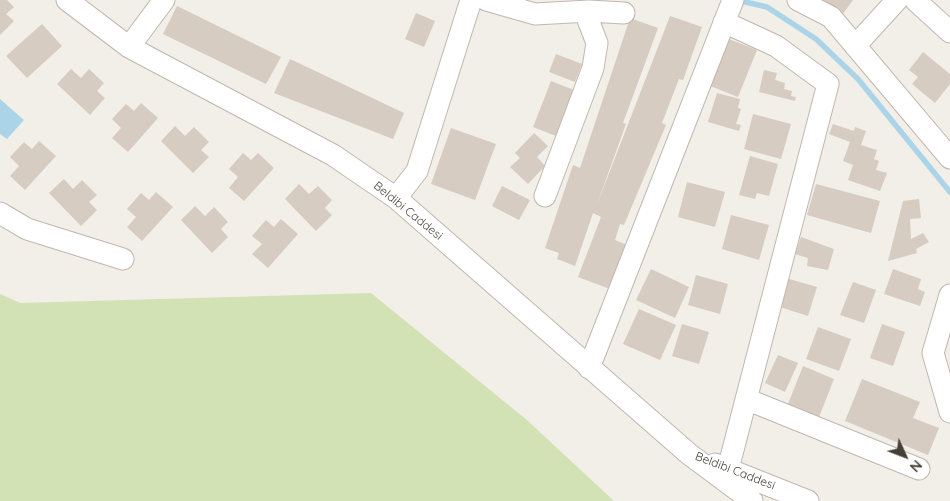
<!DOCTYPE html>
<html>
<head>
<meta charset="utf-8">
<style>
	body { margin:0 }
	#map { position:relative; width:950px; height:501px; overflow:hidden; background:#f2eee8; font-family:Quicksand,sans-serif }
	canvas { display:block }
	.north { position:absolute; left:880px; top:431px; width:50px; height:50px; -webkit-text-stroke:4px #fff; paint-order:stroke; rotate:133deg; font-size:14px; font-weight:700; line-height:20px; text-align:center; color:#453f37 }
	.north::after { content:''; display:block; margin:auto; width:18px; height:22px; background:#453f37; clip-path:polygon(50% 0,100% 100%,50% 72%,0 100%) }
</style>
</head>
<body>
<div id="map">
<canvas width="950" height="501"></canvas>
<div class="north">N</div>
</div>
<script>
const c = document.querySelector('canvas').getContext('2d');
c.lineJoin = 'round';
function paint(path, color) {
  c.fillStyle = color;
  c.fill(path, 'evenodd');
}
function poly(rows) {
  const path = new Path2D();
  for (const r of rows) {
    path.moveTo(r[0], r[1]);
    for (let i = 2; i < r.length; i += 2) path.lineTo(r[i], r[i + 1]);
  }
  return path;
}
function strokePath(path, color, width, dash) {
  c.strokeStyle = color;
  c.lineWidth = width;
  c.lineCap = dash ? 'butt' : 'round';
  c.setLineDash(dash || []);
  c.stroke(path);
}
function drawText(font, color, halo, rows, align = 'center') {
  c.font = font + ' Quicksand,sans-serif';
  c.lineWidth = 4;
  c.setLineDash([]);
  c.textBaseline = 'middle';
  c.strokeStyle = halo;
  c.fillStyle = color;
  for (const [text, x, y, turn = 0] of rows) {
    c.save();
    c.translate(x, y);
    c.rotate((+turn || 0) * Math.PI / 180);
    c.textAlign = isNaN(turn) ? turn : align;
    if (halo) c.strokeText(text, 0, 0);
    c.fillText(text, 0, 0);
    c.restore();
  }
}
paint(poly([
	[371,293,528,421,614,501,0,501,0,294,20,303]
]), '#d2e2b5');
paint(poly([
	[0,99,24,120,7,139,0,134]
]), '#abd4e9');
strokePath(poly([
	[737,0,767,7,816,39,858,79,950,192]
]), '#abd4e9', 5.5);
paint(poly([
	[0,0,7,0,14,7,6,14,14,21,0,35],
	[823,0,853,0,842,15],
	[177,6,281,57,266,84,163,34],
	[416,13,435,21,424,47,405,39],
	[670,16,702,27,683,80,679,79,662,123,666,125,624,225,620,224,615,240,627,245,610,289,578,277,601,217,593,213,575,266,557,259,559,253,545,248,573,165,580,168,630,18,658,28,623,123,626,124,596,207],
	[42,24,62,46,27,78,6,56],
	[729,39,757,50,738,97,710,86],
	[923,52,950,74,950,84,935,103,912,84,918,77,909,70],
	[556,54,582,64,575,82,549,72],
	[290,59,404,113,393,139,274,93],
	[71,69,81,78,89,69,104,83,97,91,105,98,90,115,57,84],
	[764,70,777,73,775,80,785,83,784,89,792,91,791,96,796,97,795,101,759,92],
	[551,81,579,92,561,138,533,127],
	[717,93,740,99,738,108,741,109,736,124,741,125,739,131,708,122],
	[141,103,158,118,128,152,112,138,121,128,112,119,126,104,134,111],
	[753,114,791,124,781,159,744,149],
	[833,124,854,131,855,127,866,131,861,145,877,150,874,159,879,161,876,170,887,173,880,191,848,180,853,165,843,161,850,142,829,134],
	[175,126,185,136,194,127,209,142,201,150,209,157,193,173,161,141],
	[451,128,496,144,475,200,431,184],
	[534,133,548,146,537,157,545,166,528,184,510,167,520,158,515,153],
	[39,141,56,156,25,190,10,176,19,166,10,157,24,142,32,149],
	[243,153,251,160,258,153,274,168,244,201,229,188,238,177,229,169],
	[750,156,778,164,769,196,757,193,755,199,739,195],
	[64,179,73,189,82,180,97,195,89,202,97,210,81,226,49,193],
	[687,182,725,192,715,227,678,217],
	[299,184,309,194,318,186,332,200,325,208,332,215,316,231,285,199],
	[816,184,880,201,871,233,807,215],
	[502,186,530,200,519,220,492,206],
	[156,192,173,207,142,241,127,227,136,217,127,209,141,193,149,200],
	[919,199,921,218,910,219,911,239,923,233,929,242,916,249,917,253,888,261,903,201],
	[195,206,205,216,214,207,228,222,221,229,228,237,212,253,181,220],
	[731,215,769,225,759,260,722,249],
	[281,219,298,234,268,268,252,254,262,244,252,236,266,220,274,227],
	[801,237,834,249,828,270,807,266,808,258,795,254],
	[651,269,689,287,675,318,636,300],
	[893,269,921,279,918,289,925,292,920,306,884,294],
	[696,275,728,284,720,314,688,305],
	[786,278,817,287,808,316,777,306],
	[853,282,876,290,864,323,840,315],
	[639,309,676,325,660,360,623,344],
	[682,324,709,332,699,364,672,356],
	[882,324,905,332,893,366,870,358],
	[818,327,851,339,839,371,806,359],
	[778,355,798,363,785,392,765,383],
	[803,366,834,379,819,417,788,404],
	[862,379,920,402,913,418,939,428,928,455,845,421]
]), '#d6ccc2');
const minor = poly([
	[67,0,129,47,333,155,396,198,689,454,752,501],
	[486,0,535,14,589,11,624,13],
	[798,0,831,17,950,158],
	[915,0,950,32],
	[724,22,776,46,828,84,728,469],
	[855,46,897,0],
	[129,47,164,0],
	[545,196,593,68,597,43,585,12],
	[396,198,417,171,471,0],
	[0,213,27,229,123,259],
	[950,295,933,353,950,412],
	[589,368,733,0],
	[746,399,919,469],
	[715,464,808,501]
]);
strokePath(minor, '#c0b8af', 23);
strokePath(minor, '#fff', 21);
drawText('12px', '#453f37', '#fff', [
	["Beldibi Caddesi",408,211,39],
	["Beldibi Caddesi",735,471,21]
]);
</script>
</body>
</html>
